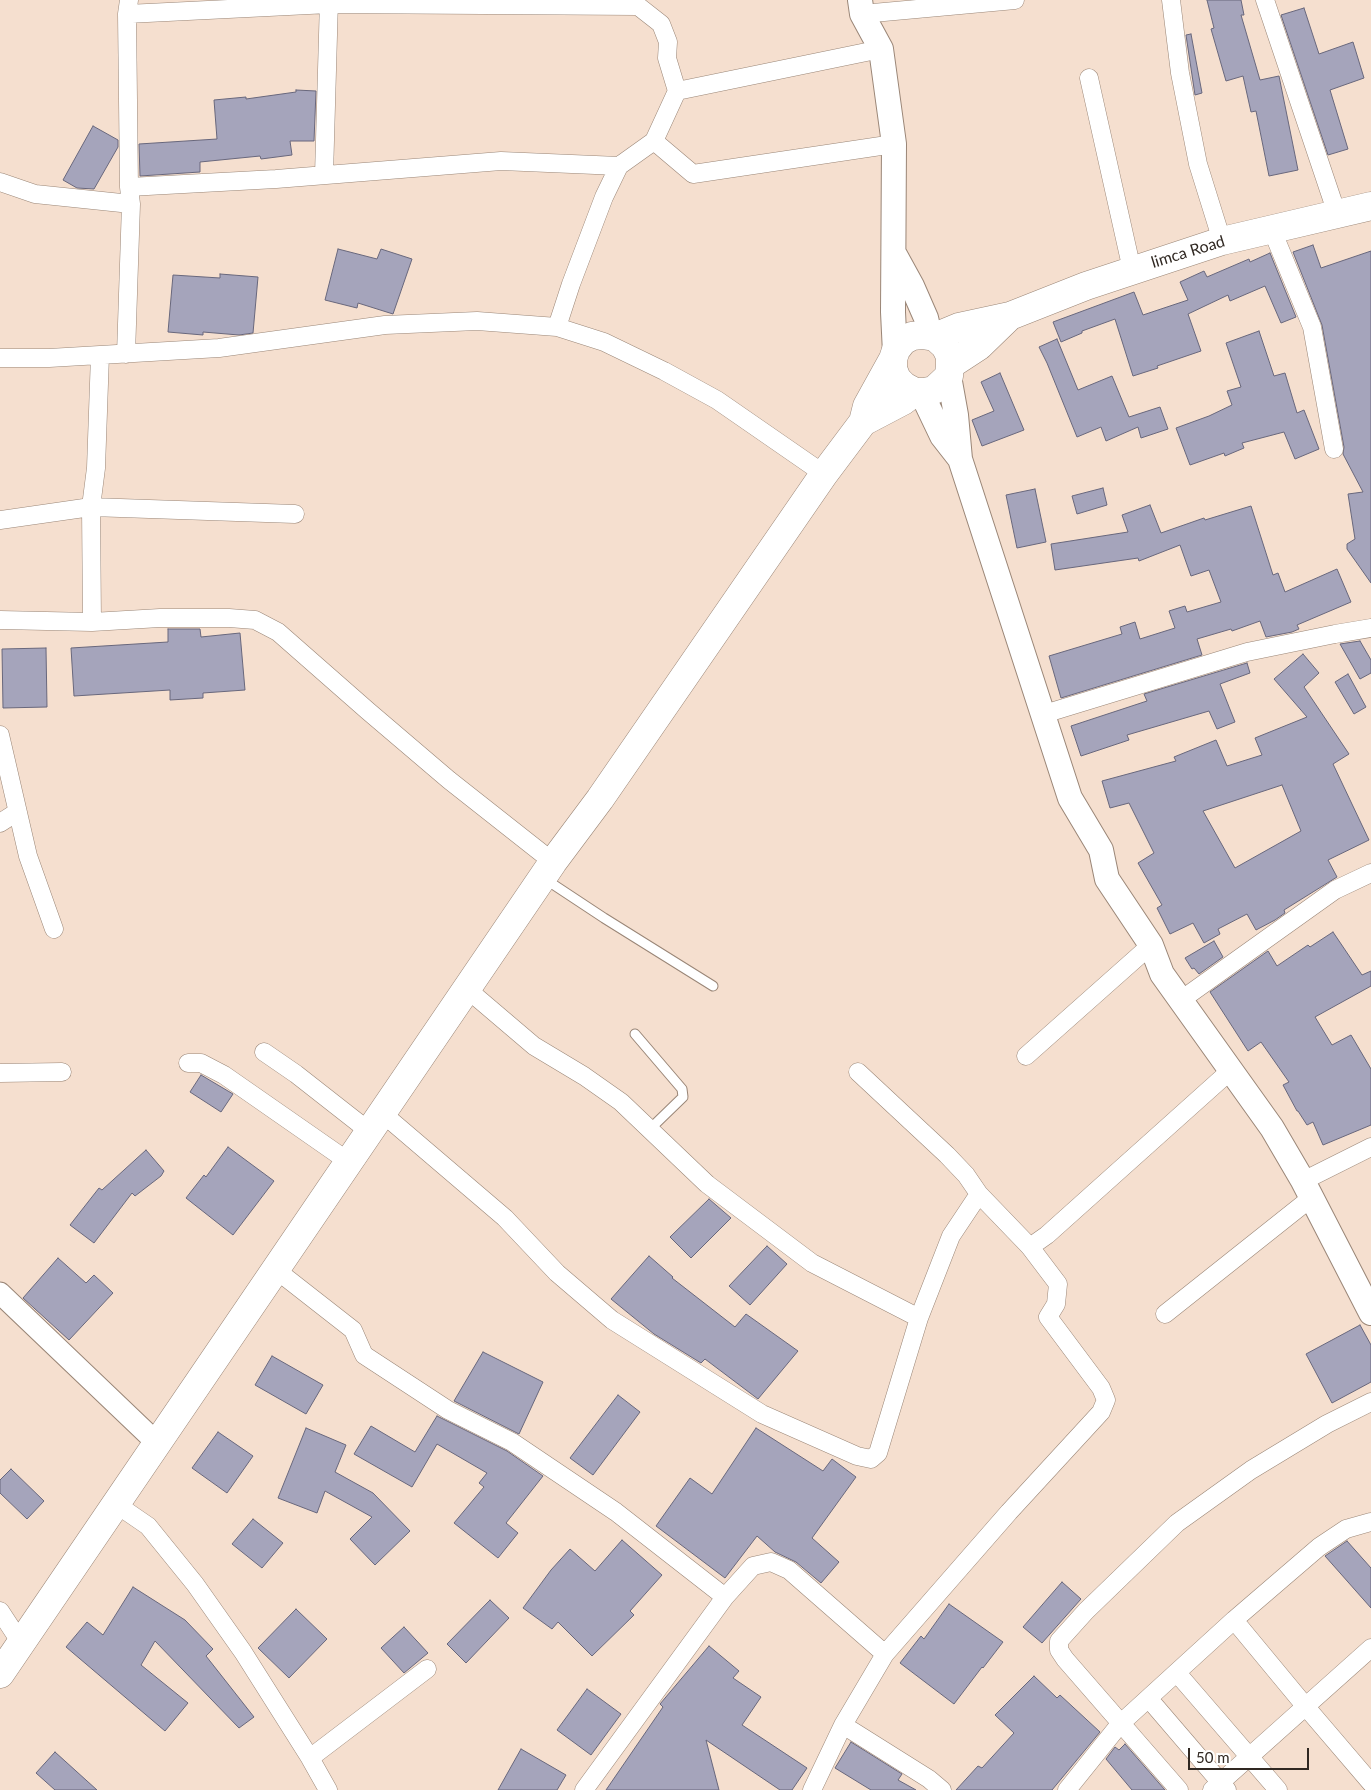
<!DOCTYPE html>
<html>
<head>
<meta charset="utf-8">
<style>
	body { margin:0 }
	#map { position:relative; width:1371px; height:1790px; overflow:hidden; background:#f5dfcf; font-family:Lato,sans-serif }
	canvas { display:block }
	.scale { position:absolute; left:1188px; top:1748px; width:121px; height:22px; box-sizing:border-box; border:2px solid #302822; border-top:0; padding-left:6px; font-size:15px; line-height:18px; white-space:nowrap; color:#302822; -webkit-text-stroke:4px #fff; paint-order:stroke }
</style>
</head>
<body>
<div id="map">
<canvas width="1371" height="1790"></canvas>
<div class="scale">50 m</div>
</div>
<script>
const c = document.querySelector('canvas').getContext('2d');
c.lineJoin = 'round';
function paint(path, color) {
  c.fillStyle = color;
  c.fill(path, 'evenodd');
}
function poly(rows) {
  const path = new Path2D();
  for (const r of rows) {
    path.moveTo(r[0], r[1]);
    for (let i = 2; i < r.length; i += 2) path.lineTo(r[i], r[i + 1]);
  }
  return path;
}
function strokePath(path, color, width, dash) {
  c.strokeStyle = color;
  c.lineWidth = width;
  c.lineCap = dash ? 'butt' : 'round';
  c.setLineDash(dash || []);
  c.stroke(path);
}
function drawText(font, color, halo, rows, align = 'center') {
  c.font = font + ' Lato,sans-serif';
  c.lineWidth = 4;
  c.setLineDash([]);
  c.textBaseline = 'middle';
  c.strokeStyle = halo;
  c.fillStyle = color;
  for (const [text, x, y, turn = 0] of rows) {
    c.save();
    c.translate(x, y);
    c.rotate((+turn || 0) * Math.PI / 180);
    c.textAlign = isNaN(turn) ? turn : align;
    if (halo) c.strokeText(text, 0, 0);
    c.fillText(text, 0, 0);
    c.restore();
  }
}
const building = poly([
	[1207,0,1241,0,1244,15,1241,15,1260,80,1279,76,1298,170,1269,176,1256,111,1251,112,1243,76,1226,81,1211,29,1214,28,1207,0],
	[1304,8,1319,54,1353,42,1364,78,1330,90,1348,149,1328,155,1281,15,1304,8],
	[1191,34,1202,93,1195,95,1186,35,1191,34],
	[296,90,316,91,314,141,290,141,292,155,261,159,260,156,200,162,200,172,140,176,139,144,217,139,214,100,246,97,246,99,296,92,296,90],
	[93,126,118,140,118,147,94,189,77,188,63,180,93,126],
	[1313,245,1321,268,1371,251,1371,583,1347,549,1347,544,1355,539,1348,494,1363,492,1343,454,1344,447,1322,325,1293,252,1313,245],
	[338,249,377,259,381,249,412,259,393,314,358,303,357,308,325,300,338,249],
	[1270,253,1296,317,1281,323,1265,286,1230,301,1228,295,1188,314,1201,351,1157,366,1158,368,1133,376,1115,319,1082,331,1082,333,1061,342,1053,322,1134,292,1143,315,1188,300,1180,282,1204,271,1207,277,1249,259,1250,262,1270,253],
	[220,274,258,277,253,333,239,335,203,332,203,335,168,332,173,275,220,278,220,274],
	[1259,331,1274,376,1285,373,1297,413,1304,410,1319,449,1295,459,1284,432,1242,443,1244,448,1225,456,1224,453,1190,465,1176,428,1209,416,1232,405,1227,391,1241,387,1226,343,1259,331],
	[1057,339,1078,390,1112,376,1129,417,1160,407,1168,429,1141,438,1138,427,1106,441,1101,427,1077,437,1047,363,1039,347,1057,339],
	[1000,373,1024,430,982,446,972,420,994,411,981,382,1000,373],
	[1103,488,1107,505,1077,514,1072,496,1103,488],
	[1035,489,1046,542,1017,548,1006,495,1035,489],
	[1150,505,1161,533,1204,518,1205,520,1251,506,1273,575,1278,573,1285,592,1337,569,1351,602,1297,625,1299,629,1292,632,1266,637,1260,621,1232,631,1231,629,1197,639,1202,655,1061,698,1049,656,1122,634,1120,627,1135,622,1140,639,1175,628,1169,611,1185,606,1187,612,1221,602,1209,570,1191,576,1180,545,1139,561,1138,558,1055,570,1051,544,1128,532,1122,515,1150,505],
	[168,629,200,629,201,637,240,633,245,690,203,693,203,698,170,700,170,690,74,696,71,648,168,642,168,629],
	[1360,641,1371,660,1371,673,1360,679,1340,644,1360,641],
	[46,648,47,707,3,708,2,649,46,648],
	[1303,654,1319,673,1304,687,1349,754,1333,764,1369,840,1328,860,1337,877,1284,910,1285,913,1275,920,1256,930,1247,914,1218,929,1220,934,1204,943,1193,923,1170,934,1157,908,1162,905,1138,863,1154,853,1129,803,1110,808,1102,781,1176,761,1174,757,1216,740,1227,766,1262,755,1255,738,1307,717,1274,679,1303,654],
	[1282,785,1301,831,1235,868,1203,811,1282,785],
	[1247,663,1250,673,1220,684,1235,722,1217,729,1209,711,1127,735,1129,740,1081,756,1071,726,1147,701,1144,694,1247,663],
	[1348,674,1366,707,1354,714,1335,682,1348,674],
	[1333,932,1362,975,1371,971,1371,986,1315,1017,1332,1045,1351,1035,1371,1069,1371,1125,1323,1145,1313,1122,1307,1125,1298,1111,1297,1111,1283,1085,1289,1082,1261,1042,1248,1051,1210,992,1268,951,1277,966,1308,945,1310,947,1333,932],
	[1214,941,1223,957,1199,974,1194,968,1192,969,1185,958,1214,941],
	[201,1075,233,1094,221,1112,190,1092,201,1075],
	[228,1147,274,1181,233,1235,186,1198,204,1175,206,1177,228,1147],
	[146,1150,164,1171,161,1176,135,1196,132,1193,94,1243,70,1225,99,1188,102,1190,146,1150],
	[709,1199,731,1218,691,1258,670,1237,709,1199],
	[767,1246,787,1264,750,1305,729,1286,767,1246],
	[649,1256,673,1277,672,1278,735,1327,746,1314,798,1351,758,1399,705,1359,701,1363,654,1334,611,1299,649,1256],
	[58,1258,86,1283,94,1275,113,1293,69,1340,23,1298,58,1258],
	[1360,1325,1371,1345,1371,1382,1332,1403,1306,1354,1360,1325],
	[483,1352,543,1382,519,1434,454,1401,483,1352],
	[272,1356,323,1385,306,1414,255,1385,272,1356],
	[618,1395,640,1412,593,1475,570,1458,618,1395],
	[437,1416,507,1451,543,1476,506,1523,518,1533,498,1558,454,1523,484,1487,479,1483,487,1473,437,1444,412,1487,354,1454,371,1426,415,1452,437,1416],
	[306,1428,346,1445,335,1472,373,1493,410,1531,375,1565,350,1539,372,1517,325,1491,317,1513,278,1498,306,1428],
	[756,1428,823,1471,832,1459,856,1477,812,1538,839,1562,821,1583,796,1562,775,1552,757,1536,725,1578,656,1526,690,1478,712,1494,756,1428],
	[218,1432,253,1456,227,1493,192,1468,218,1432],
	[11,1469,44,1501,27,1519,0,1493,0,1480,11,1469],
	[253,1519,283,1543,262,1568,232,1544,253,1519],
	[622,1540,662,1575,630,1611,634,1615,592,1656,558,1622,552,1629,523,1608,551,1570,570,1549,595,1571,622,1540],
	[1347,1541,1371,1568,1371,1608,1325,1556,1347,1541],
	[1062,1582,1081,1599,1042,1643,1023,1627,1062,1582],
	[133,1587,185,1620,213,1649,206,1656,254,1717,239,1728,155,1641,141,1665,188,1703,165,1731,66,1647,87,1622,103,1635,133,1587],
	[490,1600,509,1618,466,1663,447,1644,490,1600],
	[949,1604,1003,1642,983,1668,982,1667,954,1704,900,1663,921,1636,924,1639,949,1604],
	[296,1609,327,1639,289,1678,258,1648,296,1609],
	[404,1627,428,1653,404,1673,381,1648,404,1627],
	[709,1646,739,1671,733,1678,761,1697,742,1725,807,1768,792,1790,780,1790,706,1740,719,1790,606,1790,663,1707,660,1704,709,1646],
	[1034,1676,1057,1698,1060,1695,1100,1732,1052,1790,956,1790,978,1766,982,1768,1014,1733,995,1715,1034,1676],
	[587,1689,621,1714,591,1755,557,1730,587,1689],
	[851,1742,902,1774,898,1780,916,1790,871,1790,835,1768,851,1742],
	[1125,1744,1165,1790,1132,1790,1106,1759,1115,1747,1119,1750,1125,1744],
	[521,1749,566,1775,557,1790,498,1790,521,1749],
	[55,1752,97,1790,55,1790,36,1773,55,1752]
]);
paint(building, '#a5a4bb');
strokePath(building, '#68677c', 1);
const service = poly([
	[545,879,604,918,713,986],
	[635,1034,682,1089,683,1097,650,1129]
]);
const minor = poly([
	[1171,0,1180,73,1198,164,1222,241],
	[1265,0,1337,214],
	[127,14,329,4,638,6,661,24,668,42,667,58,677,91,654,141,619,166,604,197,571,284,557,327],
	[862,14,1015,0],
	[1089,78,1132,270],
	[677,91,881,49],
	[654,141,693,174,894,144],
	[324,175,329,0],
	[0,182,35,194,131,204],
	[129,187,276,179,501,161,619,166],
	[1272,230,1312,327,1334,449],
	[126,354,131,204,129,187,127,14,129,0],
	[0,358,49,358,219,348,385,325,477,321,557,327,604,342,664,371,717,400,824,474],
	[0,520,91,507,295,514],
	[0,620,92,622,160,618,229,618,255,620,278,632,368,711,449,780,553,862],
	[92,622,91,507,96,468,100,355],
	[1044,714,1247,652,1335,634,1371,628],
	[0,735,28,856,54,929],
	[0,823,17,812],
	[467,989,534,1046,584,1076,621,1102,707,1184,812,1263,919,1318],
	[1181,1000,1335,890,1371,873],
	[264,1052,296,1074,370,1132],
	[1026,1056,1151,945],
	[188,1063,201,1063,224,1075,349,1162],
	[858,1072,947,1155,966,1175,979,1194],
	[0,1073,62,1072],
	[382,1113,505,1218,557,1273,612,1320,762,1414,857,1456,871,1459,878,1453,919,1318,951,1236,979,1194,1030,1247,1047,1235,1230,1071],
	[1303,1181,1371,1147],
	[275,1269,353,1330,364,1355,448,1410,512,1442,616,1512,725,1597],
	[1165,1314,1311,1198],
	[116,1504,148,1526,195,1584,243,1652,310,1758,328,1790],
	[0,1611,21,1643],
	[1234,1620,1306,1707,1371,1783],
	[1177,1673,1278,1790],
	[1149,1699,1227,1790],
	[843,1725,929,1779,942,1790],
	[310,1758,427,1669],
	[584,1790,725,1597,753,1566,771,1562,789,1570,885,1654],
	[812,1790,843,1725,885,1654,1009,1512,1101,1412,1106,1400,1101,1388,1048,1317,1056,1304,1058,1284,1030,1247],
	[1067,1790,1120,1724,1234,1620,1319,1547,1346,1529,1371,1522],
	[1179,1790,1065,1659,1059,1650,1059,1641,1086,1611,1177,1523,1251,1470,1327,1424,1371,1402],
	[1212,1790,1371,1648]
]);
const tertiary = poly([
	[0,1293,157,1443]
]);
const secondary = poly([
	[860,0,862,14,881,49,894,144,893,312,895,353],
	[895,255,912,286,926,318,930,335],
	[949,376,956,415,960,459,1070,798,1101,850,1107,879,1151,945,1162,974,1272,1128,1303,1181,1371,1313],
	[921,392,942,436,960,459]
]);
const primary = poly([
	[935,337,959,327,1010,316,1086,286,1222,241,1371,206],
	[950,365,979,346,1010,316],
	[863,422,903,401,915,392,925,392,934,390,949,376,950,365,950,356,945,346,935,337,922,335,912,336,903,341,896,350,893,359,893,369,897,379,904,386,915,392],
	[0,1674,553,862,600,799,824,474,863,422,867,406,893,359]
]);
strokePath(service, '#9a8677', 11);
strokePath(minor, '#9a8677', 19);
strokePath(tertiary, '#9a8677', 23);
strokePath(secondary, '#9a8677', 26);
strokePath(primary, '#9a8677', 29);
strokePath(service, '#fff', 9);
strokePath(minor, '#fff', 18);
strokePath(tertiary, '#fff', 21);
strokePath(secondary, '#fff', 24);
strokePath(primary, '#fff', 28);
drawText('16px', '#302822', '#fff', [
	["limca Road",1188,252,-17]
]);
</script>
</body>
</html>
